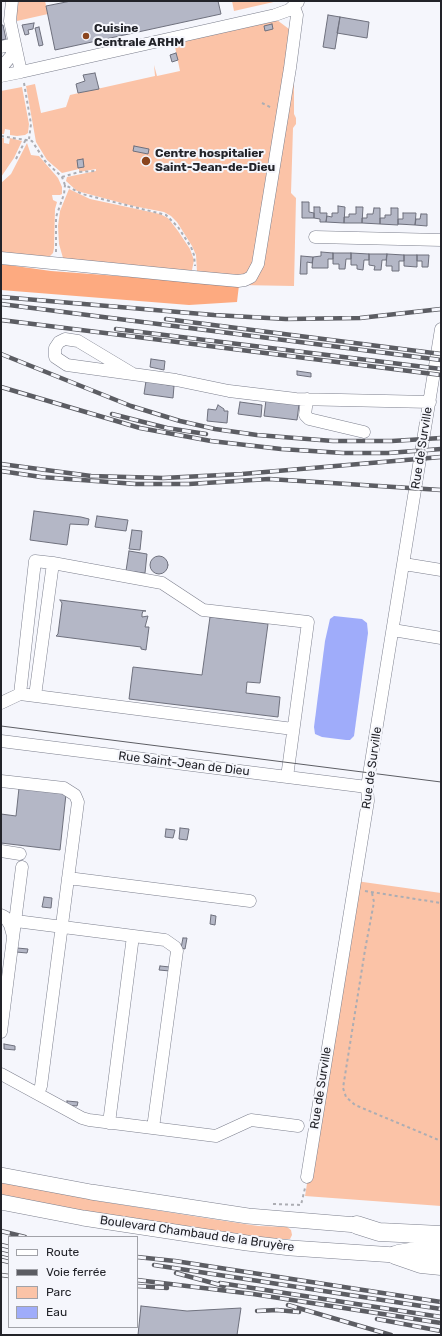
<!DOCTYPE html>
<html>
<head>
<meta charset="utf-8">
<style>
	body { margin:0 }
	#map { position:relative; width:442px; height:1336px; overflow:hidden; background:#f5f6fc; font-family:Rubik,sans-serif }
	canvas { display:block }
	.frame { position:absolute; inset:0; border:2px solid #222329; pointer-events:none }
	.legend { position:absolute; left:8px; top:1236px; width:130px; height:92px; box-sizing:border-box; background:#f5f6fc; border:1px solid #a1a2a8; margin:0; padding:5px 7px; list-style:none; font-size:12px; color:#222329 }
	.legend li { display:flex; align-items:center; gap:8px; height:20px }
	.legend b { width:20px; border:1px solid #a1a2a8 }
</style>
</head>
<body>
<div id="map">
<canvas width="442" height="1336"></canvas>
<div class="frame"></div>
<ul class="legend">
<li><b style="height:5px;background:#fff"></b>Route</li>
<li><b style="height:5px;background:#5c5d63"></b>Voie ferrée</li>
<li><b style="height:11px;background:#fbc3a7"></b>Parc</li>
<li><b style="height:11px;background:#9facfa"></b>Eau</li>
</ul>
</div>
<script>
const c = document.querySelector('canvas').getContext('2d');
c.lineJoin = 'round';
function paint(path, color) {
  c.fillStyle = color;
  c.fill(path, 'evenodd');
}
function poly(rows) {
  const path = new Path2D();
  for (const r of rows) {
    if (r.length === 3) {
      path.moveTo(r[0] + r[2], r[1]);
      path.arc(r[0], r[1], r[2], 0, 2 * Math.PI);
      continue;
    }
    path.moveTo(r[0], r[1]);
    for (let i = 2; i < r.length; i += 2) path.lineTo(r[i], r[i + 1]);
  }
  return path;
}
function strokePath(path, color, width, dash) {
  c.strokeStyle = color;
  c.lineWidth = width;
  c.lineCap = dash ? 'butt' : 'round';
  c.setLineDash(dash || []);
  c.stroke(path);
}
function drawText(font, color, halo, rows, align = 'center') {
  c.font = font + ' Rubik,sans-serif';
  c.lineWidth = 4;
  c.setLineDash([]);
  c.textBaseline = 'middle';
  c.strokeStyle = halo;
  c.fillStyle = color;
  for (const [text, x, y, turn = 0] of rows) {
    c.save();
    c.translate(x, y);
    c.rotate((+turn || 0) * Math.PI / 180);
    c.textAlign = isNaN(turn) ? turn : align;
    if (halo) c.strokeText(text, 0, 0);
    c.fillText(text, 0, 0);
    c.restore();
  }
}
paint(poly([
	[19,1,45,1,48,14,17,21,16,12],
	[232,1,278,1,234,11],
	[277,20,293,32,255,265,246,277,197,272,196,255,192,246,177,222,171,216,164,212,133,206,77,191,66,181,67,177,96,171,96,169,79,172,79,169,62,173,47,160,36,142,26,86,35,84,41,113,66,107,70,95,155,76,154,65,157,76,180,71,174,42],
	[294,79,294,114,296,118,296,124,293,128,291,193,296,198,294,286,239,285,250,282],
	[22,87,29,124,28,133,25,135,17,136,10,135,10,130,5,129,4,134,1,134,1,91],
	[1,138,4,138,4,143,9,144,10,138,22,141,14,158,1,177],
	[27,143,31,155,39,156,58,178,62,187,62,194,60,195,52,195,53,200,57,202,55,209,54,248,53,253,47,259,1,256,1,183,11,174],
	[69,189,90,199,160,214,168,218,178,231,190,249,194,260,192,270,190,273,63,258,59,244,58,226,60,211],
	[356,881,441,893,441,1206,305,1196],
	[1,1182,99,1201,199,1217,258,1226,287,1227,291,1230,292,1235,290,1239,270,1239,140,1220,20,1200,1,1196]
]), '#fbc3a7');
paint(poly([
	[1,264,51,271,239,285,237,302,189,305,1,290]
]), '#fdaa80');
paint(poly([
	[334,616,362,619,367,623,368,633,354,736,350,740,346,740,322,737,315,734,314,727,325,641,330,619]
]), '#9facfa');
const building = poly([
	[71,1,218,1,221,14,55,50,46,6,71,1],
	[328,15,340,17,335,49,323,47,328,15],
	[340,17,369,22,367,38,337,33,340,17],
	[34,23,33,29,28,30,29,34,25,35,22,25,34,23],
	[272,24,273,29,265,31,264,26,272,24],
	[1,25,3,25,6,39,1,40,1,25],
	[39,27,43,45,39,46,35,28,39,27],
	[176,53,178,60,172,62,170,55,176,53],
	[95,73,99,89,78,93,76,84,85,81,83,75,95,73],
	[134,146,149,149,148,154,133,151,134,146],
	[83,159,84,167,78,168,77,160,83,159],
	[302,202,309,202,309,212,314,213,314,218,302,218,302,202],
	[338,206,345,207,344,223,326,222,327,216,332,217,332,213,338,213,338,206],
	[314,207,320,207,320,213,327,213,326,222,320,222,320,219,314,218,314,207],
	[356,207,363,207,362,223,344,223,344,217,349,217,349,214,356,214,356,207],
	[374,208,380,208,380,224,362,223,362,218,367,218,367,214,373,214,374,208],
	[391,208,398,208,398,225,380,224,380,218,385,218,385,215,391,215,391,208],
	[403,213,416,213,415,225,398,224,398,219,403,219,403,213],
	[421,214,427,214,427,226,415,225,416,219,420,219,421,214],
	[321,252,333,253,333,259,328,259,328,268,312,268,313,257,321,256,321,252],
	[333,253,351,253,351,259,346,259,345,269,339,269,339,264,333,264,333,253],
	[351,253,369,254,369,260,364,260,363,270,357,269,357,265,351,265,351,253],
	[369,254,387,254,386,260,382,260,381,270,374,270,375,266,369,265,369,254],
	[387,254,404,255,404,261,399,261,399,271,392,271,392,266,386,266,387,254],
	[404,255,417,255,417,267,404,266,404,255],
	[417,255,429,255,428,267,422,267,422,261,417,261,417,255],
	[301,256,313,257,312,263,307,262,307,274,300,274,301,256],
	[151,359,165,361,164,370,150,367,151,359],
	[297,371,311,373,311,377,297,375,297,371],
	[146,381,174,386,173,398,144,394,146,381],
	[266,400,299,404,297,420,264,416,266,400],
	[240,402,262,405,261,417,238,414,240,402],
	[218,405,224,409,224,411,228,411,227,423,207,421,208,409,216,410,218,405],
	[34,511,81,517,89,519,88,525,70,524,67,545,30,540,34,511],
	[97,516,128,520,126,531,95,527,97,516],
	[132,530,142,531,140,550,129,549,132,530],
	[129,551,147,554,145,573,126,571,129,551],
	[159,565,9],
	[60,600,146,611,143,611,142,614,142,617,148,616,145,627,149,627,146,650,141,649,141,647,56,636,58,634,62,603,60,600],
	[210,617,268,624,260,683,247,682,246,693,280,697,278,717,129,699,133,667,202,675,210,617],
	[19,788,66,794,60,850,1,843,1,814,16,816,19,788],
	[180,828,189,829,187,840,179,839,180,828],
	[166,829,175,830,173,838,165,837,166,829],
	[44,897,52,898,51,908,42,907,44,897],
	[211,915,216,916,215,925,210,924,211,915],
	[183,938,187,938,185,949,181,948,183,938],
	[17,948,28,949,27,953,16,952,17,948],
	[160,966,170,967,170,971,159,970,160,966],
	[4,1044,15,1046,15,1050,4,1049,4,1044],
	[67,1101,78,1102,77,1106,67,1105,67,1101],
	[141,1306,187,1311,241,1308,237,1335,138,1335,141,1306]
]);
paint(building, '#b4b7c6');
strokePath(building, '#6e707d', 1);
const minor = poly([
	[1,47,15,44,11,56,1,68],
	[21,72,275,15,289,10,298,2],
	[1,76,21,72,10,21,12,1],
	[315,237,441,240],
	[1,258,194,277,238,281,245,280,251,277,258,264,290,68,297,15,294,7],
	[133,374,78,341,65,339,59,342,55,348,55,357,67,365,176,380,229,391,296,399,430,402],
	[307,399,305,415,309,419,364,432],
	[53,563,162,583,203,610,308,622,287,777],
	[404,564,441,570],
	[393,630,441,638],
	[20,694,35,561,53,563,35,696],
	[1,703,20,694,293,729],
	[1,741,367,787],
	[1,781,64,788,75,795,78,802,41,1086,38,1094],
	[1,851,20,854],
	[68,878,250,901],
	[1,915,5,917,10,925,13,936],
	[16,921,165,940,175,947,177,951,153,1128],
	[1,1032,22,867],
	[1,1074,82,1118,89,1120,216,1136,251,1120,298,1126],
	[109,1123,133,936],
	[307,1177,368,801,367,787,441,329]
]);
const major = poly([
	[1,1175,91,1192,248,1216,357,1225],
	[1,1202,83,1218,247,1243,291,1248,395,1255]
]);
const highway = poly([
	[357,1225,379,1232,441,1235],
	[398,1254,422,1250,441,1252],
	[395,1255,421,1264,441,1266]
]);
strokePath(minor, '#7c7f8d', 13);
strokePath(major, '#7c7f8d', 16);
strokePath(highway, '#7c7f8d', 19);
strokePath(poly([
	[24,83,31,124,29,139],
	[262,103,272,108],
	[1,136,32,141,45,161,62,177,65,185,82,194,166,215,178,227,191,247,194,255,195,266],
	[16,159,26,139],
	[62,177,79,172,95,171],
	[56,252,56,217,64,194,65,185],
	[365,891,441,903],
	[372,893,374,902,365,950,343,1088,346,1097,355,1105,441,1141],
	[273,1204,301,1205,305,1188]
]), '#acadb3', 2, [3, 3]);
strokePath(minor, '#fff', 12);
strokePath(major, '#fff', 15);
strokePath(highway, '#fff', 18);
strokePath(poly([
	[1,726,441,782]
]), '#5c5d63', 1);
const rail = poly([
	[1,297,214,315,286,319,360,318,441,309],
	[1,304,441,360],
	[166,319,441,354],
	[1,320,441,375],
	[116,329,441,369],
	[1,354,131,406,180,421,215,429,257,435,333,441,392,441,441,438],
	[1,387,140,428,211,441,281,449,343,453,388,453,441,449],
	[112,414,167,428,206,434],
	[1,464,91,476,163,478,242,474,441,457],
	[1,471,41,477,136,484,189,484,269,479,441,490],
	[1,1231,25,1237],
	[1,1245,9,1247],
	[1,1253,9,1255],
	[137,1257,175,1261,441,1302],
	[1,1260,9,1262],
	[154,1265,441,1309],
	[176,1273,224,1286],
	[1,1275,9,1276],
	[137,1280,253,1294,441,1323],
	[220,1283,441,1317],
	[137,1286,167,1288],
	[288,1305,391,1335],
	[257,1311,277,1310,299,1312],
	[377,1319,441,1331]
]);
strokePath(rail, '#5c5d63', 4.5);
strokePath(rail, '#f5f6fc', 3, [9]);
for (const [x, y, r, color] of [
	[86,36,4,"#8b451e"],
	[146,161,5,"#8b451e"]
]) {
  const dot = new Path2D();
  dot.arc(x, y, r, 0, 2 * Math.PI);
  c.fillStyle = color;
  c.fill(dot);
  strokePath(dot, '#f5f6fc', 1.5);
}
drawText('bold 12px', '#222329', '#f5f6fc', [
	["Cuisine",94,29],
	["Centrale ARHM",94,43],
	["Centre hospitalier",155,154],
	["Saint-Jean-de-Dieu",155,168]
], 'left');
drawText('12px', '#222329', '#f5f6fc', [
	["Rue de Surville",422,448,-81],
	["Rue Saint-Jean de Dieu",184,764,7],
	["Rue de Surville",372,768,-82],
	["Rue de Surville",321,1088,-81],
	["Boulevard Chambaud de la Bruyère",197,1234,8]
]);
</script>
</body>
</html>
